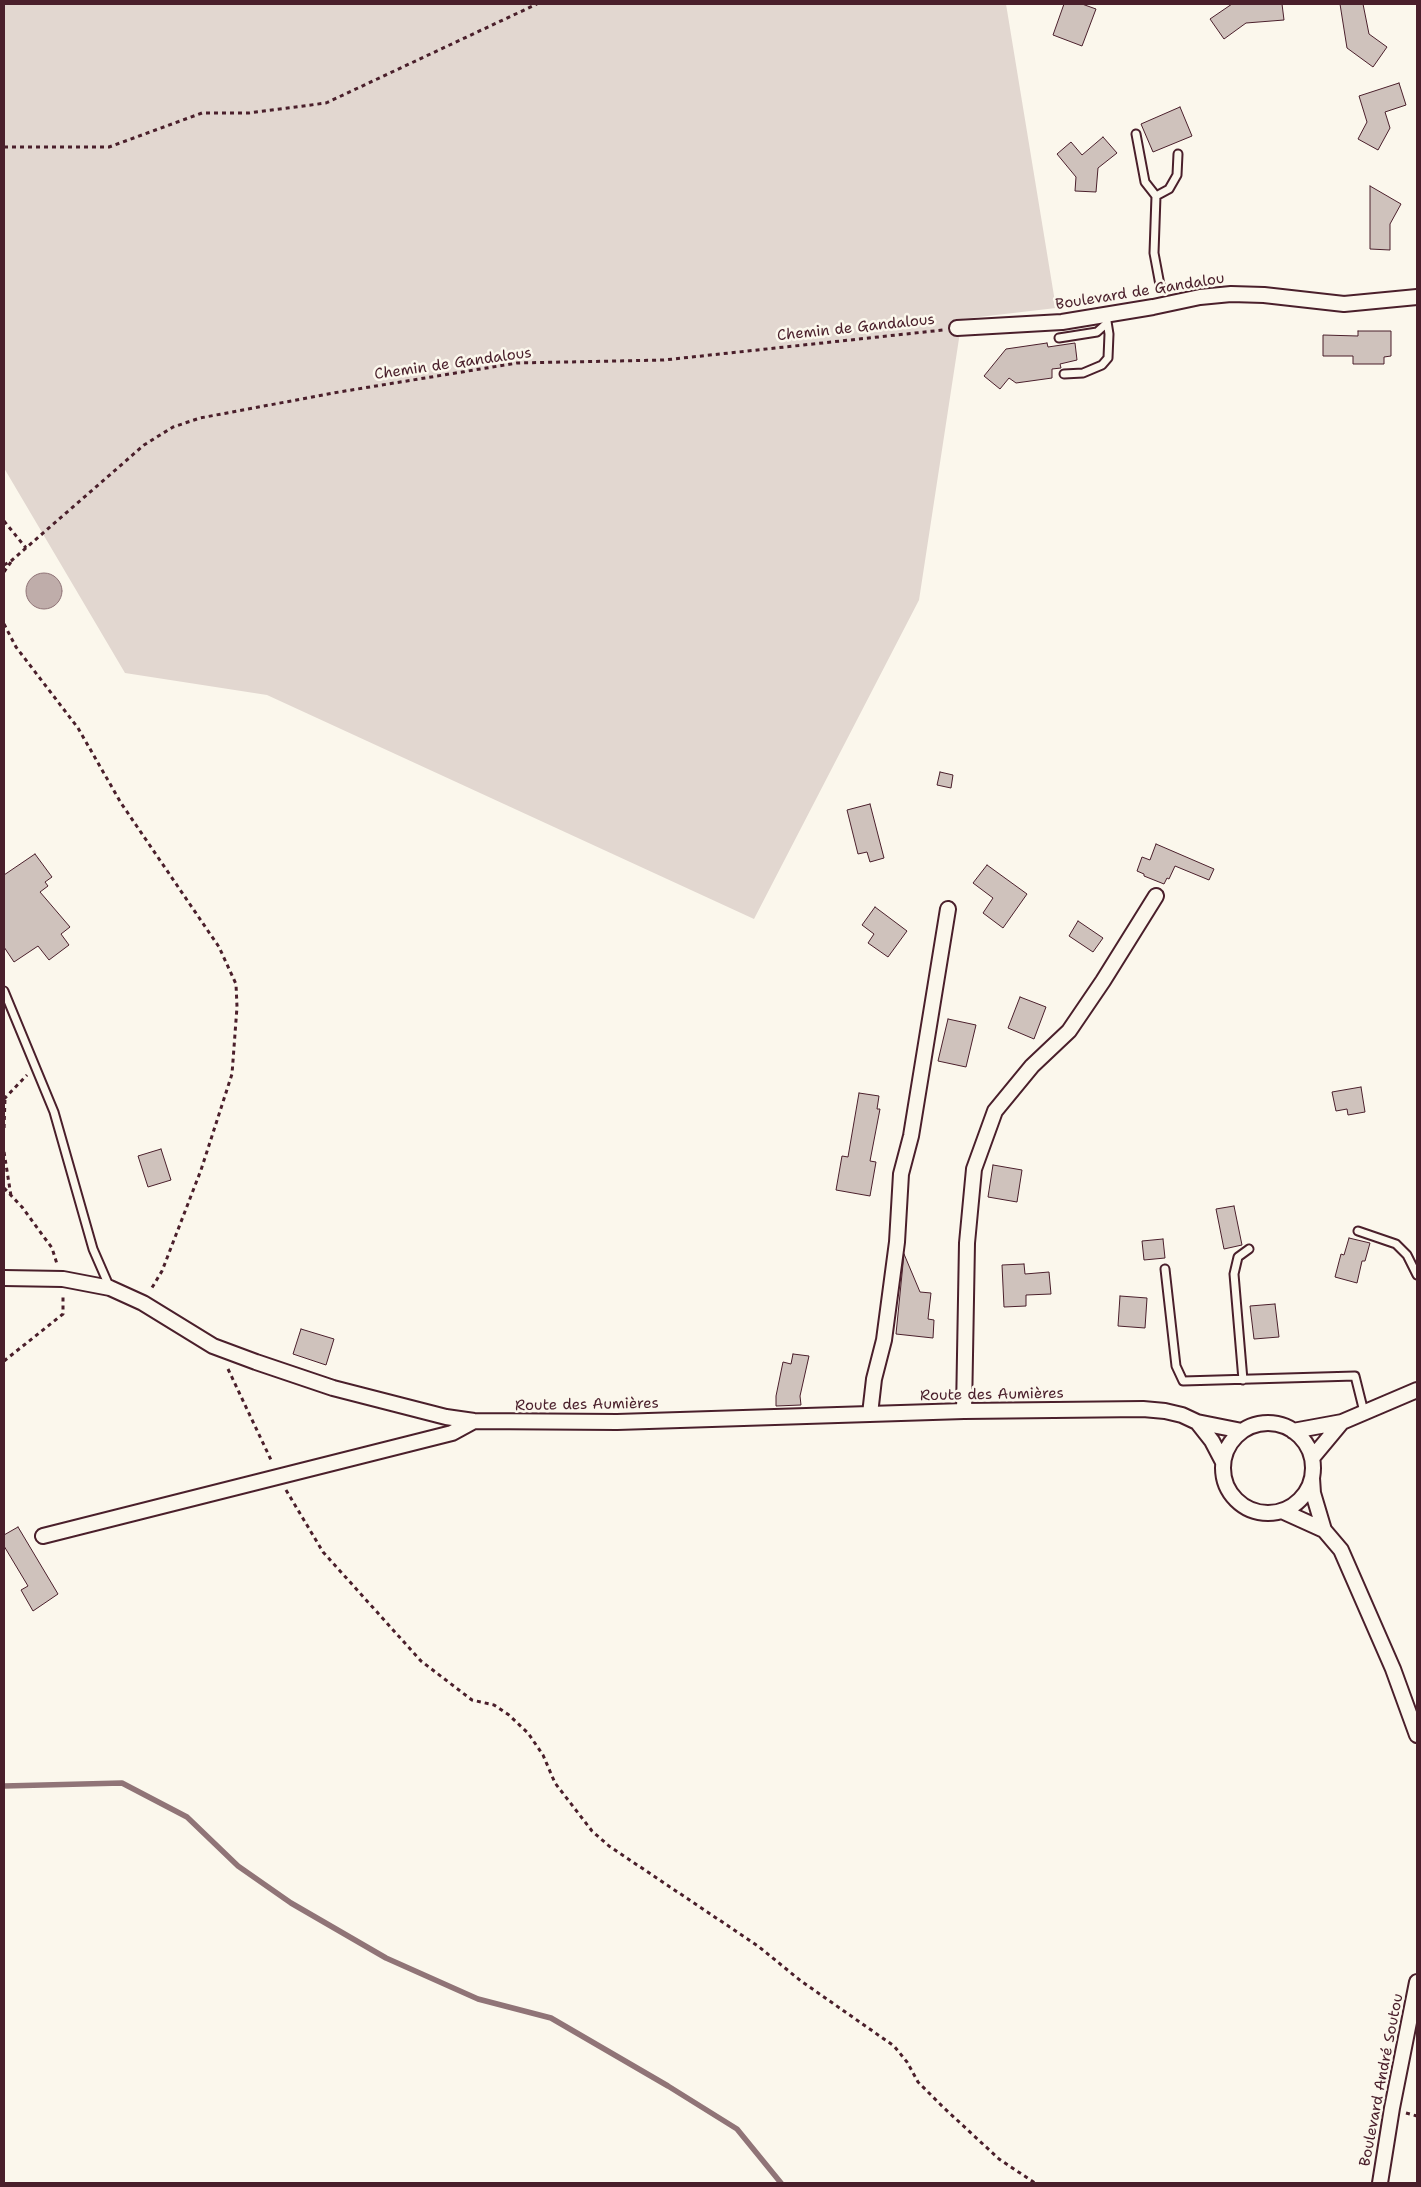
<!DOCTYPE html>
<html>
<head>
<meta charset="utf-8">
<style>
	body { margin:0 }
	#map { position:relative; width:1421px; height:2187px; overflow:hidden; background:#fbf7ec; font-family:"Shantell Sans",sans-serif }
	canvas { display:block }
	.frame { position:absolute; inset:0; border:5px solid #4a1f2b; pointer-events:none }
</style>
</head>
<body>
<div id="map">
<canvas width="1421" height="2187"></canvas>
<div class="frame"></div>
</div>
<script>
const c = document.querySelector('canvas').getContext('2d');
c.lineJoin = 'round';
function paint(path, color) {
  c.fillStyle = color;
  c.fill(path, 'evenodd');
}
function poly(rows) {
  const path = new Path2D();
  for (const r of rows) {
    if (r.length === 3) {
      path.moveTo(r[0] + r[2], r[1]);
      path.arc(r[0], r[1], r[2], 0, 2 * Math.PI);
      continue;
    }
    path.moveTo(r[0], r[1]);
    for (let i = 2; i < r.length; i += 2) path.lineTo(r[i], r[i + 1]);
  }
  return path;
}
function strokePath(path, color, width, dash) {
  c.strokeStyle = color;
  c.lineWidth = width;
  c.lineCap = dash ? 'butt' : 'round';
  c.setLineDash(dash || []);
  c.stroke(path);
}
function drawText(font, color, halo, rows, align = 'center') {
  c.font = font + ' "Shantell Sans",sans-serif';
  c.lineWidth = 5;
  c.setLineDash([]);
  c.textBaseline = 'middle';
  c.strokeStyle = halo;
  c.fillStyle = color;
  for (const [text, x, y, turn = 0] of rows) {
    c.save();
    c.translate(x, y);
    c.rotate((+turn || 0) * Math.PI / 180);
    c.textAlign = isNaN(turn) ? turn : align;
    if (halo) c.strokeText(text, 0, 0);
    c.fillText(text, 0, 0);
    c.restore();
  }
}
paint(poly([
	[4,4,1006,4,1056,308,962,319,919,600,754,919,267,695,125,673,4,468]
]), '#e2d7d0');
const water = poly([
	[44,591,18]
]);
paint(water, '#bfadaa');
strokePath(water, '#907477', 1);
strokePath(poly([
	[4,1786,122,1783,187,1817,238,1866,291,1903,386,1958,478,1999,551,2018,668,2086,737,2129,781,2183]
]), '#907477', 5.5);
const building = poly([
	[1064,4,1082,4,1096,9,1082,46,1053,35,1064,4],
	[1232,4,1282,4,1284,20,1246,23,1224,39,1210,19,1232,4],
	[1340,4,1363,4,1369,34,1387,47,1373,67,1347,48,1340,4],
	[1399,83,1406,105,1385,112,1390,128,1378,150,1358,139,1367,122,1359,96,1399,83],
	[1180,107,1192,136,1153,152,1141,124,1180,107],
	[1103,137,1117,153,1098,168,1096,192,1075,191,1076,177,1057,154,1071,142,1082,155,1103,137],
	[1370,186,1401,204,1390,224,1390,250,1370,249,1370,186],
	[1358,331,1391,331,1391,356,1384,357,1384,364,1353,364,1353,356,1323,356,1323,335,1358,336,1358,331],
	[1047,343,1048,347,1075,343,1077,360,1060,364,1061,368,1052,369,1052,378,1016,383,1009,378,1000,389,984,376,1006,349,1047,343],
	[940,772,953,775,951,788,937,785,940,772],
	[870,804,884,858,870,862,867,852,858,854,847,810,870,804],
	[1156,844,1214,869,1209,880,1175,866,1169,879,1167,878,1164,884,1144,876,1144,874,1137,871,1142,857,1150,860,1156,844],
	[35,854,52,877,45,882,48,886,40,892,70,927,61,934,69,945,49,960,38,946,14,962,4,947,4,875,35,854],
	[987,865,1027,894,1003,928,983,913,993,898,973,883,987,865],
	[875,907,907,931,888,957,868,943,874,934,862,925,875,907],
	[1078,921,1103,938,1093,952,1069,936,1078,921],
	[1020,997,1046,1007,1034,1039,1008,1028,1020,997],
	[948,1019,976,1025,966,1067,938,1061,948,1019],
	[1361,1087,1365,1112,1348,1115,1347,1109,1336,1111,1332,1092,1361,1087],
	[859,1093,879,1096,877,1109,880,1109,870,1161,876,1162,870,1196,836,1190,842,1156,848,1157,859,1093],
	[161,1149,171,1180,148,1187,138,1156,161,1149],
	[993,1165,1022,1170,1017,1202,988,1197,993,1165],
	[1234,1206,1242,1245,1224,1249,1216,1209,1234,1206],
	[1349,1238,1370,1243,1365,1261,1362,1261,1357,1283,1335,1277,1341,1254,1344,1255,1349,1238],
	[1163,1239,1165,1258,1144,1260,1142,1241,1163,1239],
	[904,1254,920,1292,931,1293,928,1319,934,1320,933,1338,896,1334,904,1254],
	[1024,1264,1025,1274,1049,1272,1051,1294,1026,1295,1026,1306,1004,1307,1002,1265,1024,1264],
	[1120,1296,1147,1298,1145,1328,1118,1326,1120,1296],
	[1275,1304,1279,1337,1254,1339,1250,1306,1275,1304],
	[301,1329,334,1339,326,1365,293,1354,301,1329],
	[793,1354,809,1356,800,1396,801,1405,776,1406,776,1396,783,1362,791,1364,793,1354],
	[18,1527,58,1594,33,1611,21,1590,28,1586,4,1546,4,1535,18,1527]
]);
paint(building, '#cfc2bc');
strokePath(building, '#4a1f2b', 1);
const service = poly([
	[1136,134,1145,182,1156,196],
	[1160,285,1154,253,1156,196,1169,189,1177,175,1178,154],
	[1059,338,1097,332,1107,323],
	[1064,374,1083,373,1102,365,1108,358,1109,334,1106,315],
	[4,991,54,1112,93,1249,110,1288],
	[1358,1231,1396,1244,1407,1255,1417,1275],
	[1165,1269,1176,1366,1183,1381,1355,1376,1364,1412],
	[1243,1380,1234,1274,1238,1257,1249,1249]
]);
const minor = poly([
	[957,328,1062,322,1153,307,1200,297,1231,294,1264,295,1344,304,1417,297],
	[4,1278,63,1279,110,1288,143,1303,213,1346,256,1362,333,1388,446,1417,474,1421,617,1422,964,1411,1143,1409,1165,1411,1182,1415,1197,1422,1242,1431],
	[964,1411,967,1243,974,1169,995,1111,1032,1066,1069,1031,1103,981,1156,896],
	[870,1414,874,1379,884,1340,897,1242,901,1174,911,1136,948,909],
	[1197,1422,1212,1441,1223,1462],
	[1268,1468,45],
	[1293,1431,1342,1422,1417,1390],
	[1312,1458,1342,1422],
	[1312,1478,1313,1493,1324,1530],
	[1282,1511,1324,1530,1341,1550,1393,1669,1417,1735],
	[43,1536,452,1433,474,1421],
	[1380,2183,1392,2108,1417,1982]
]);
strokePath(service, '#4a1f2b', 11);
strokePath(minor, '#4a1f2b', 18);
strokePath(poly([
	[4,147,109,147,202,113,249,113,326,103,537,4],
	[4,521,26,548],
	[4,565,11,561,144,445,173,427,200,418,339,392,517,363,664,360,943,330],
	[4,572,11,562],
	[4,624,16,647,78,728,121,803,219,947,236,984,237,1007,232,1074,201,1170,162,1271,150,1291],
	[4,1099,27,1075],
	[4,1128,5,1099],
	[4,1152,11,1196],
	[4,1188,22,1207,52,1248,57,1264],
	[4,1361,63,1314,63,1295],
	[228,1369,272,1462],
	[286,1490,323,1552,421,1661,472,1700,494,1705,509,1715,528,1733,543,1755,555,1783,592,1831,609,1846,758,1946,801,1981,894,2046,907,2062,918,2082,943,2107,999,2159,1035,2183],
	[1406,2113,1417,2116]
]), '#4a1f2b', 3, [4, 4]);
strokePath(service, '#fbf7ec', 7);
strokePath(minor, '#fbf7ec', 14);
drawText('15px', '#4a1f2b', '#fbf7ec', [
	["Boulevard de Gandalou",1140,292,-9],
	["Chemin de Gandalous",856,328,-6],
	["Chemin de Gandalous",453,364,-8],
	["Route des Aumières",992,1395,-1],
	["Route des Aumières",587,1405,-1],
	["Boulevard André Soutou",1382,2080,-79]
]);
</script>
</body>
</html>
